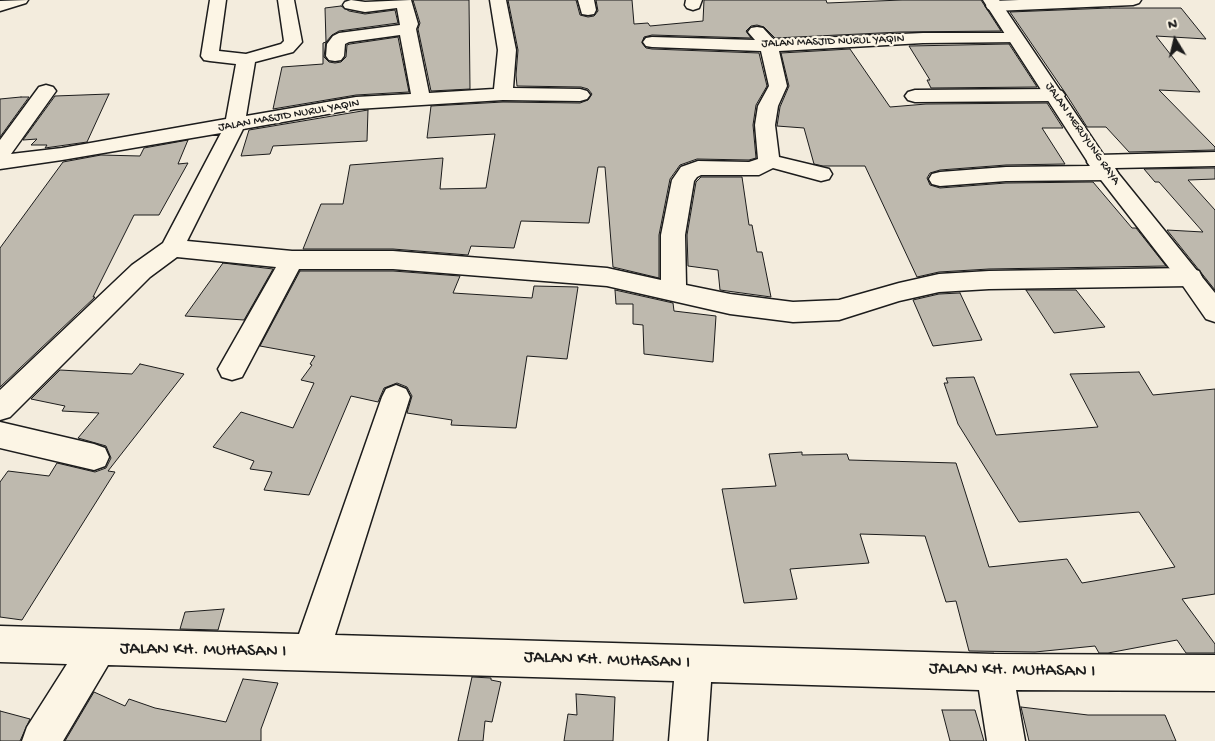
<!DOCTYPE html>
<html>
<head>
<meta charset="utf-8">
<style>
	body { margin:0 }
	#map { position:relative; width:1215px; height:741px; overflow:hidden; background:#f3ecdd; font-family:"Gochi Hand",sans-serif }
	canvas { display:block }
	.north { position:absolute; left:1150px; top:15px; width:50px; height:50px; -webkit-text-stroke:4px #fcf5e5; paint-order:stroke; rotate:351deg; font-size:14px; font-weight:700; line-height:20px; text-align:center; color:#1c1c1c }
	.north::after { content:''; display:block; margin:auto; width:18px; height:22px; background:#1c1c1c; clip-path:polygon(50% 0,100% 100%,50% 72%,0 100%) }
</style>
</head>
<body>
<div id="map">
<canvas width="1215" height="741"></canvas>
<div class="north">N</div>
</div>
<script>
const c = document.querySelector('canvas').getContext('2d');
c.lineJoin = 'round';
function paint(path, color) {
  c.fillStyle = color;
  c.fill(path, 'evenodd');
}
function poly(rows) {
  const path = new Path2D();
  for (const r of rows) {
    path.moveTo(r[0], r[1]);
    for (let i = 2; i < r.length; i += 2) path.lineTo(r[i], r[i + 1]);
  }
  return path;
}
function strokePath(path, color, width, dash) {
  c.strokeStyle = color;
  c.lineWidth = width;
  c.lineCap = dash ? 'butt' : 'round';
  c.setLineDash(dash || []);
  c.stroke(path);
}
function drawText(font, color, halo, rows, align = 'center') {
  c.font = font + ' "Gochi Hand",sans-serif';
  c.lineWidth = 4.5;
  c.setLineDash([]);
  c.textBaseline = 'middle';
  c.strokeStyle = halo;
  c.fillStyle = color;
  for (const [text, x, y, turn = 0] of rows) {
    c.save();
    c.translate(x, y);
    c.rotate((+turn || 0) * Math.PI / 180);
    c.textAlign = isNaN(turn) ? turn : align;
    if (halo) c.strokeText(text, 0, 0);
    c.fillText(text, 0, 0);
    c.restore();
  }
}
const building = poly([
	[413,0,469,0,470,89,431,91,418,29,420,23,413,0],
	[508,0,576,0,580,15,588,17,594,16,598,11,596,0,632,0,634,24,648,23,650,26,703,21,704,0,826,0,827,3,902,0,981,0,1001,31,901,32,775,38,764,27,757,25,751,26,746,31,751,38,652,35,644,37,642,43,646,48,652,49,759,53,767,86,756,105,753,125,756,158,749,160,697,159,680,165,670,179,659,235,659,278,613,267,605,167,598,167,589,223,521,221,514,248,471,246,468,255,393,249,303,249,321,204,343,204,350,165,443,158,440,189,486,188,495,134,427,138,431,106,503,102,580,103,588,100,592,94,588,89,581,87,517,86,516,75,518,50,508,0],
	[341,6,349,11,365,14,395,10,398,23,339,31,332,35,326,42,325,8,341,6],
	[1110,8,1181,8,1206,39,1156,36,1200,92,1159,90,1215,147,1215,150,1129,152,1106,127,1087,127,1066,94,1010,12,1110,8],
	[398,37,409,92,356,95,273,109,282,67,323,64,323,43,326,42,324,57,329,62,335,63,341,62,346,57,347,45,350,44,398,37],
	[1009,44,1037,87,931,88,927,80,930,80,909,46,1009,44],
	[850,49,890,107,926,104,1047,103,1063,128,1042,128,1065,164,1006,165,940,170,930,173,927,178,930,185,940,188,1006,183,1093,182,1132,228,1136,228,1166,266,989,269,939,272,917,277,865,166,823,166,814,164,804,128,777,126,780,107,789,86,781,53,850,49],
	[109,94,87,142,45,148,47,145,31,145,37,139,23,140,55,96,109,94],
	[21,97,29,97,0,137,0,99,21,97],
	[368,110,367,141,273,146,270,154,241,156,249,130,368,110],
	[188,140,178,164,188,163,159,215,134,215,93,297,95,297,0,387,0,248,63,162,101,155,140,156,144,148,188,140],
	[1215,168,1215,179,1188,180,1215,210,1215,290,1167,230,1203,232,1159,182,1155,182,1144,169,1215,168],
	[701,177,742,177,749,225,752,225,757,252,762,252,771,297,720,290,718,270,688,266,687,235,696,182,701,177],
	[223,263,273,269,244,320,185,316,223,263],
	[300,271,393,271,460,276,453,293,532,298,534,286,578,287,567,359,527,356,516,428,451,425,452,420,407,413,412,396,407,387,397,383,384,388,378,402,351,396,309,495,264,490,272,472,250,469,254,461,213,447,241,412,293,428,314,383,301,380,312,365,310,364,315,356,260,346,300,271],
	[615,290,673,303,674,311,716,316,713,362,644,354,643,325,633,324,633,304,616,304,615,290],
	[1026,290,1076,290,1105,327,1054,333,1026,290],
	[960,293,982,340,933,346,913,300,939,294,960,293],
	[140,364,184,374,108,471,115,472,22,620,0,617,0,482,8,471,49,476,57,463,95,472,106,468,111,458,106,446,78,438,99,413,62,411,65,406,31,399,60,370,132,374,140,364],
	[1139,372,1153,395,1215,389,1215,594,1182,599,1215,644,1215,653,1186,653,1177,640,1108,653,1099,653,1095,646,1035,652,969,651,956,601,946,602,925,536,860,534,869,563,790,569,797,599,744,603,722,489,776,486,769,454,802,452,802,455,847,454,849,460,956,463,989,567,1067,559,1082,583,1175,567,1139,512,1019,522,958,424,944,383,948,383,946,378,974,377,996,435,1098,427,1070,374,1139,372],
	[224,609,218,630,180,629,185,612,224,609],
	[472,677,491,678,491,680,501,682,492,722,485,721,483,741,458,741,472,677],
	[243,679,278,683,261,729,261,741,65,741,94,692,125,706,129,699,155,708,226,722,243,679],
	[576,694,615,697,613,741,564,741,568,714,577,715,576,694],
	[1021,707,1088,715,1165,715,1176,741,1029,741,1021,707],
	[942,710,975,710,984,741,950,741,942,710],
	[0,711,30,719,20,741,0,741,0,711]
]);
paint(building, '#beb9ae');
strokePath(building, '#1c1c1c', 1);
const minor = poly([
	[28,0,26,3,0,11,0,1,28,0],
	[210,0,226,0,219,51,246,54,281,44,284,41,278,0,294,0,302,42,293,52,255,62,246,116,356,97,411,94,400,35,349,42,345,44,344,56,341,60,335,61,329,60,326,56,327,44,333,36,339,33,400,25,397,8,365,12,345,8,343,5,345,2,351,0,365,2,411,0,418,24,416,29,429,93,494,89,498,50,490,0,506,0,516,50,513,88,580,89,587,91,590,95,587,99,580,101,503,100,356,109,243,129,187,241,292,251,393,251,607,268,661,280,661,235,672,180,681,167,698,161,749,162,758,159,755,125,758,106,769,86,761,51,652,47,646,46,643,42,646,38,652,37,755,40,748,32,751,28,757,27,763,28,774,40,923,33,1014,33,1020,34,1023,38,1020,42,923,43,779,51,787,86,778,106,775,125,779,157,829,169,832,174,829,179,821,181,773,168,759,175,701,175,697,177,694,181,685,235,686,285,730,294,793,302,839,300,899,283,939,274,989,271,1190,268,1199,271,1202,277,1199,283,1190,286,989,289,939,292,899,301,839,320,793,322,730,314,607,286,393,269,299,269,242,377,232,380,222,377,218,369,276,267,177,257,150,277,10,417,0,420,0,390,132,265,163,243,221,133,62,160,0,169,0,140,39,87,46,85,53,87,56,91,11,154,62,148,226,119,236,64,210,61,204,60,201,56,210,0],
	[578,0,594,0,596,10,594,14,588,15,582,14,578,0],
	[686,0,702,0,699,8,693,10,687,8,685,5,686,0],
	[1019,0,1141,0,1139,3,1133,5,994,11,988,9,986,6,988,3,994,1,1019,0],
	[1055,89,1062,91,1065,95,1062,99,1055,101,915,102,908,100,905,96,908,92,915,90,1055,89],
	[1215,152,1215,166,1115,168,1118,173,1115,178,1107,180,1006,181,940,186,932,184,929,179,932,174,940,172,1006,167,1090,166,1087,162,1091,157,1098,155,1215,152],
	[396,385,406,389,410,397,335,635,994,654,1215,655,1215,691,1016,690,1025,741,987,741,979,690,711,682,707,741,669,741,674,681,108,665,63,741,22,741,27,727,67,664,0,662,0,626,299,634,382,397,386,389,396,385],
	[0,422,94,444,105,448,109,457,105,466,94,470,0,448,0,422]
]);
const major = poly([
	[983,0,999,0,1105,157,1215,293,1215,322,1206,319,1181,283,1091,167,983,0]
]);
strokePath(minor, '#1c1c1c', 3);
strokePath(major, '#1c1c1c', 3);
paint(minor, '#fcf5e5');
paint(major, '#fcf5e5');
drawText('12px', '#1c1c1c', '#fcf5e5', [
	["JALAN MASJID NURUL YAQIN",833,42,-2],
	["JALAN MASJID NURUL YAQIN",289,116,-10],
	["JALAN MERUYUNG RAYA",1082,134,55]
]);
drawText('18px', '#1c1c1c', '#fcf5e5', [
	["JALAN KH. MUHASAN I",203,651,1],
	["JALAN KH. MUHASAN I",607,661,2],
	["JALAN KH. MUHASAN I",1012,671,1]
]);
</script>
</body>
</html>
